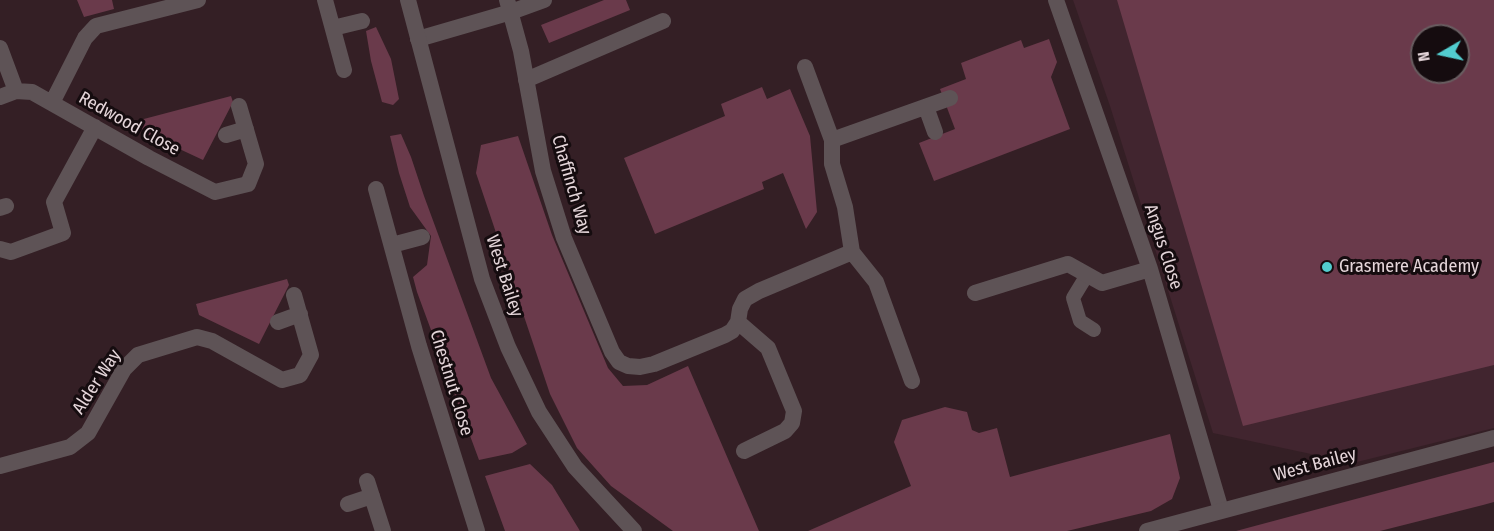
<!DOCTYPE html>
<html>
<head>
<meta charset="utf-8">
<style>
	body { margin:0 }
	#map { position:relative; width:1494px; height:531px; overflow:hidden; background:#341f25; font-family:"Fira Sans Condensed",sans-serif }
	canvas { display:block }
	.north { position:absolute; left:1410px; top:24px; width:60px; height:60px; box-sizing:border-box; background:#150c0f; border:2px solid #685d60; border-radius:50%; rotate:261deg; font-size:16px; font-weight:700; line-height:24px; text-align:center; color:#e5d6da }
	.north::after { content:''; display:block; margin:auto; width:21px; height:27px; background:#52cdcf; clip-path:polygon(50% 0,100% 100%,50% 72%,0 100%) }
</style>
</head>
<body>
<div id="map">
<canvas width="1494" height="531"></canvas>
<div class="north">N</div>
</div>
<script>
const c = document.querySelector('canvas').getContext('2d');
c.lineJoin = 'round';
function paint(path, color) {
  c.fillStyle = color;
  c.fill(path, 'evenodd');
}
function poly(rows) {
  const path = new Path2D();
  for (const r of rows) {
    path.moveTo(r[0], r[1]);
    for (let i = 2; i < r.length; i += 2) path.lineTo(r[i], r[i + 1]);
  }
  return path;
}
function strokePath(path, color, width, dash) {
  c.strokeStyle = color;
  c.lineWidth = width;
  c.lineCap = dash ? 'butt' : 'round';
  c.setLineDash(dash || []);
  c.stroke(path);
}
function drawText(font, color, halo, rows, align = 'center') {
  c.font = font + ' "Fira Sans Condensed",sans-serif';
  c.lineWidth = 6;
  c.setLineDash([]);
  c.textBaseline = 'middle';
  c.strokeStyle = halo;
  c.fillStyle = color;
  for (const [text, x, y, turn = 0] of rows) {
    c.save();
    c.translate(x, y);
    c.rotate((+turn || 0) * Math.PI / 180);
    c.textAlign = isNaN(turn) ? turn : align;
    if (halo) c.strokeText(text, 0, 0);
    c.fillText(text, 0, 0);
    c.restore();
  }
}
paint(poly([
	[1073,0,1494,0,1494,428,1353,463,1213,433,1110,106],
	[1422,36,1458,36,1458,72,1422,72]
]), '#41252f');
paint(poly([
	[77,0,112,0,114,9,84,17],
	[604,0,626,0,630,10,549,43,541,25],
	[1117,0,1494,0,1494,365,1243,426],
	[1422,36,1458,36,1458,72,1422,72],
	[376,27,391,59,399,99,393,105,382,102,371,61,366,31],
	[1049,39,1057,62,1051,77,1070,129,934,181,919,143,955,129,940,89,966,79,961,63,1021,40,1024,48],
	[762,87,767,99,790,89,810,136,817,212,806,229,783,173,762,182,764,189,655,234,624,158,725,116,721,104],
	[231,96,233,102,203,160,143,132,140,120],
	[401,134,411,157,424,196,491,378,527,444,512,453,479,460,417,292,413,277,427,265,431,236,410,207,399,173,390,136],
	[518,136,552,235,608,368,623,386,647,385,688,366,759,531,673,531,611,486,577,448,550,394,476,173,481,145],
	[287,279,289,285,259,344,199,315,196,304],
	[945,407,967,412,972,430,979,433,997,428,1010,477,1170,434,1180,478,1172,499,1151,511,1067,531,808,531,911,486,894,442,902,420],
	[1494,462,1494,502,1483,505,1380,531,1236,531],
	[530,464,552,485,580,531,505,531,485,476]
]), '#6a3a4b');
strokePath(poly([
	[1087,275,1073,298,1080,321,1094,330]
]), '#5e5356', 14);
strokePath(poly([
	[325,0,344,70],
	[507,0,521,51,543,171,564,238,612,352,619,362,628,366,640,367,654,364,725,335,732,331,738,322,740,309,745,299,759,291,852,252],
	[1056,0,1150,269,1221,510],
	[333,28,362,21],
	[418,39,511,12,544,0],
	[0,48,16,91],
	[805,67,832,140,832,164,845,207,852,252,876,282,912,381],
	[526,80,663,21],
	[0,97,16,91,32,92,149,158,215,192,248,184,256,164,239,106],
	[52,103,85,38,96,26,198,0],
	[926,107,935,132],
	[226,135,246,129],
	[832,140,950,98],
	[376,189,419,346,477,531],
	[0,208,6,206],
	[392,245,422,237],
	[0,249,11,252,63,233,54,202,95,127],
	[975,293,1068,264,1102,283,1150,269],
	[278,322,300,314],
	[738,322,768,348,794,411,792,423,785,431,744,451],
	[0,466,70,447,88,433,124,369,138,355,197,337,212,341,282,380,300,375,311,355,294,295],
	[367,481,383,531],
	[348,504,372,496]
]), '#5e5356', 16);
strokePath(poly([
	[408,0,482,279,508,347,539,412,575,467,634,531],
	[1147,531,1494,438]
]), '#5e5356', 16);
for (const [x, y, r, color] of [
	[1327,267,6,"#52cdcf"]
]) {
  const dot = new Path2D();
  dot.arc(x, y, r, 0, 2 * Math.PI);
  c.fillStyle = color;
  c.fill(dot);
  strokePath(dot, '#150c0f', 2);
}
drawText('18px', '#e5d6da', '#150c0f', [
	["Redwood Close",129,124,29],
	["Chaffinch Way",571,185,74],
	["Angus Close",1163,247,72],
	["West Bailey",504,276,72],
	["Alder Way",97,382,-57],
	["Chestnut Close",451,383,73],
	["West Bailey",1315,465,-15]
]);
drawText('18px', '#e5d6da', '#150c0f', [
	["Grasmere Academy",1339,267]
], 'left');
</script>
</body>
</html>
